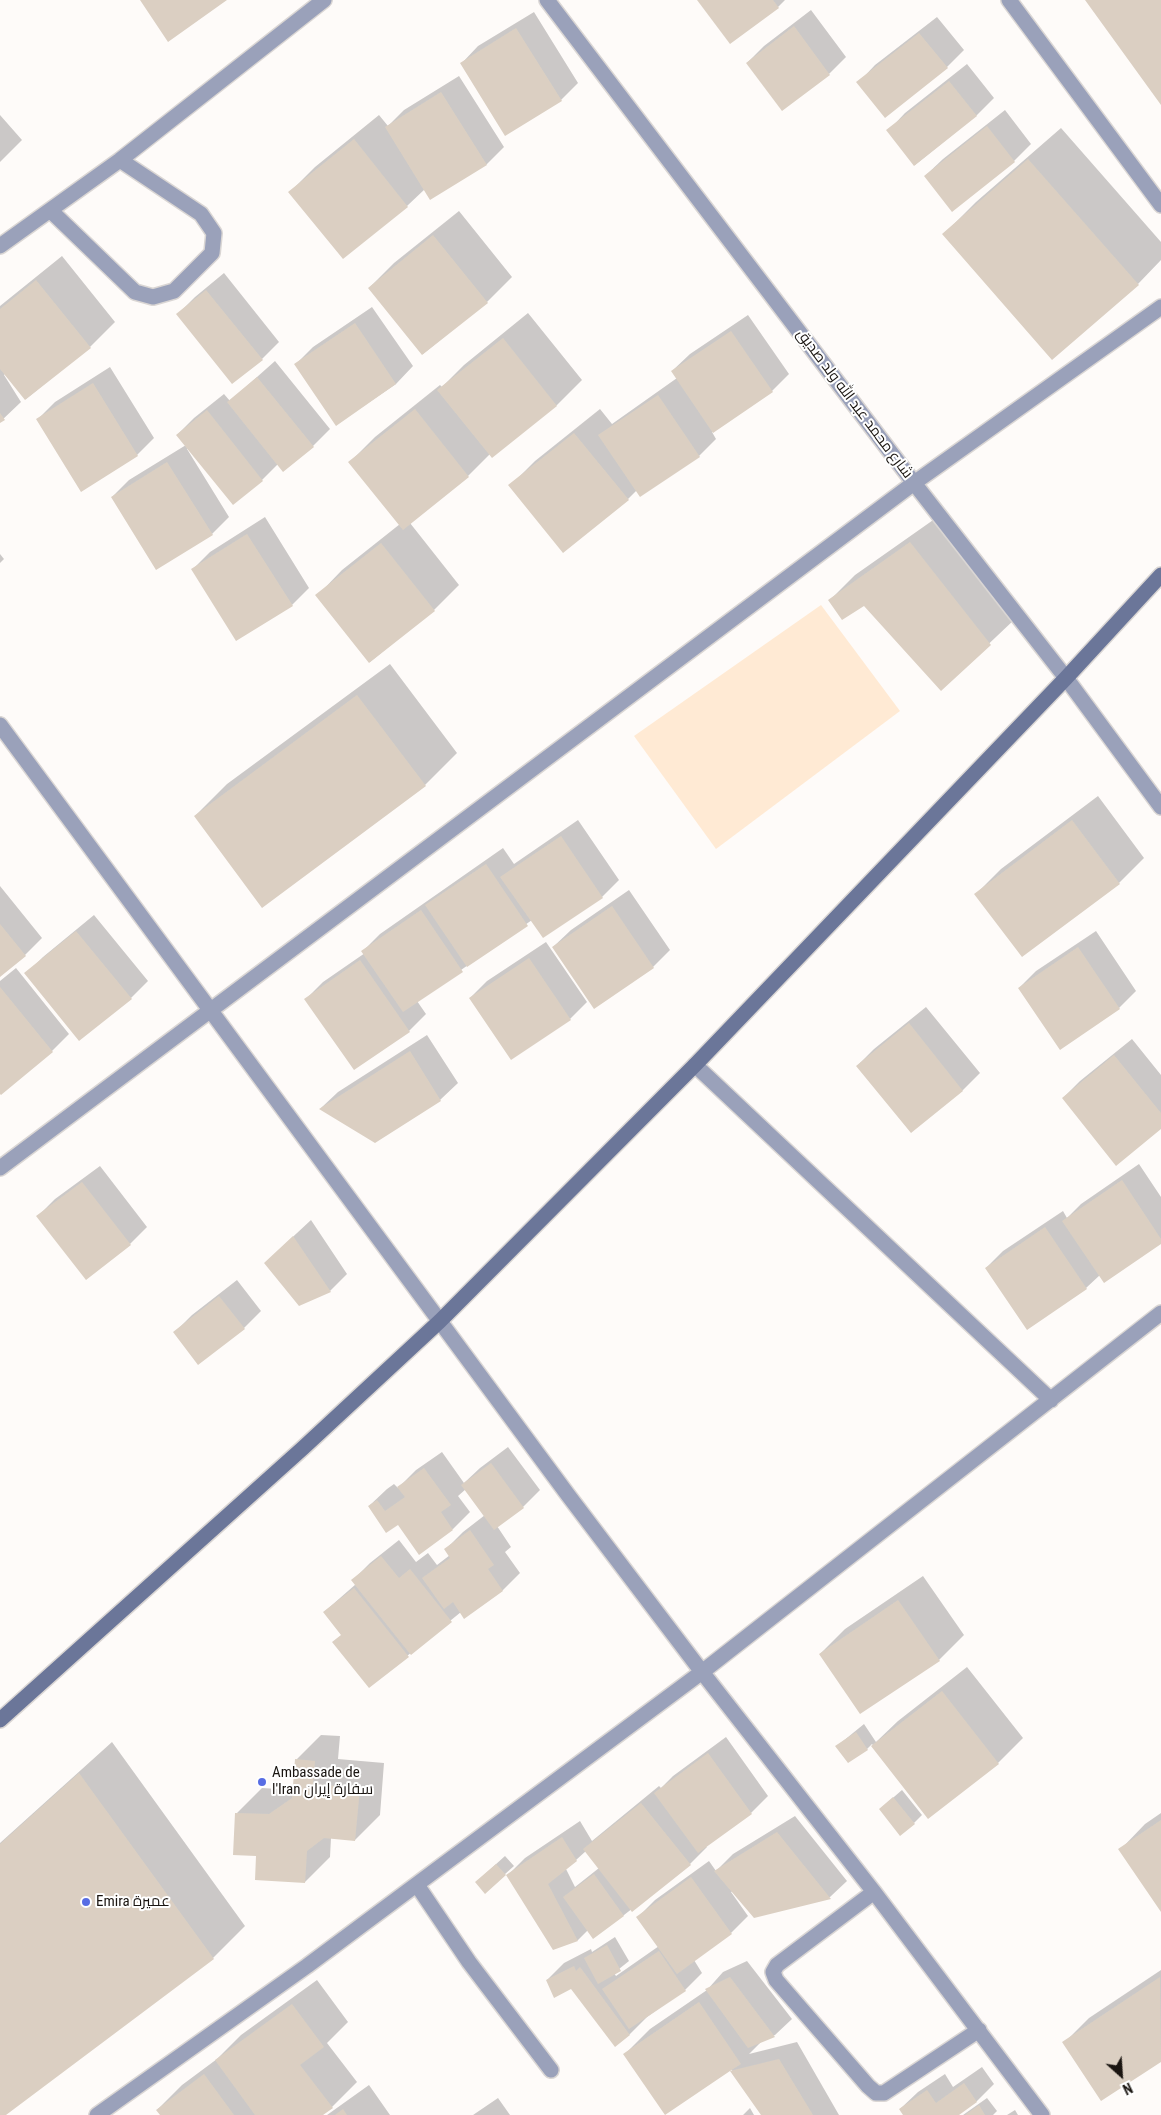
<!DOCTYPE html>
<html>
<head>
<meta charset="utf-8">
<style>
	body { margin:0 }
	#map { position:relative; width:1161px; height:2115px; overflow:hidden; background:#fefbf9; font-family:"Roboto Condensed",sans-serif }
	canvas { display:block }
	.north { position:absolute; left:1096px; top:2050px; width:50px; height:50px; -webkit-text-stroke:4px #fff; paint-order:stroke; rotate:154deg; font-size:14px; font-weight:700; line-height:20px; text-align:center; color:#1a1511 }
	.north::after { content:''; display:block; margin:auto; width:18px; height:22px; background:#1a1511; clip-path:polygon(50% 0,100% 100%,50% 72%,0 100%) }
</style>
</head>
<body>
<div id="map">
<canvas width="1161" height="2115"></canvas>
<div class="north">N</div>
</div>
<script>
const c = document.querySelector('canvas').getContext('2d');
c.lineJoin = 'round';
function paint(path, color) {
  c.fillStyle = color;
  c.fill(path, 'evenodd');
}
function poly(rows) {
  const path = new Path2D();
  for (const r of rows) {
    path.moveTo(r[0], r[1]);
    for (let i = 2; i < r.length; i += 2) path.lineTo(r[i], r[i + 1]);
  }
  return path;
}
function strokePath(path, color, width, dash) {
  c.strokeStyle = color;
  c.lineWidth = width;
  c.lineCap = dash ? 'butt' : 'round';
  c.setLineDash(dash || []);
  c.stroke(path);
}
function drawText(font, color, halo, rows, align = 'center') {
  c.font = font + ' "Roboto Condensed",Cairo,sans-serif';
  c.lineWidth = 4;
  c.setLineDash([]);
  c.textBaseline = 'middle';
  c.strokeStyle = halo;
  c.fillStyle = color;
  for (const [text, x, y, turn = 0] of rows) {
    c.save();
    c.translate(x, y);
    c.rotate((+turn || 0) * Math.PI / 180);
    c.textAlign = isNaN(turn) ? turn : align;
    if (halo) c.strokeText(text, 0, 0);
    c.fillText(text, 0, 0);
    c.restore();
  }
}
paint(poly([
	[821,605,900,711,716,849,634,736]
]), '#ffead4');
paint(poly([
	[698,0,785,0,778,7],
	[811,10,846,57,829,74,747,63,764,46],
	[534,12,578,83,561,100,461,64,478,46],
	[937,17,964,50,947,67,858,83,875,65],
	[967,64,994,98,977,115,915,165,888,131,905,113],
	[459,76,504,147,487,164,431,198,425,189,407,206,290,192,315,167,379,115,388,126,404,110],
	[1005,110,1031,144,1014,161,925,176,943,159],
	[0,115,22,140,0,162],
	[1061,128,1161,242,1161,260,1138,284,944,234,976,202],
	[459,211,512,277,487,302,423,354,369,288,394,263],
	[62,256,115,322,90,347,26,399,5,374,4,375,21,402,0,422,0,306],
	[224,273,279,342,262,359,178,314,195,297],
	[372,307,413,366,396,384,337,424,296,364,313,347],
	[528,313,582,380,557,405,492,457,490,454,468,476,410,523,459,585,434,610,370,662,317,596,342,570,400,524,350,462,375,437,440,385,442,387,464,365],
	[748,315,789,374,772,391,712,432,716,439,699,456,640,495,637,490,628,499,510,486,535,461,600,409,612,424,677,378,672,371,690,354],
	[275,361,330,429,313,446,278,464,262,480,233,503,188,448,187,449,229,517,212,534,112,497,129,480,186,445,177,435,194,418,224,394,230,401],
	[110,367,154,438,137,455,37,420,55,402],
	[265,517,309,588,292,605,193,569,210,552],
	[936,518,1015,619,941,689,864,604,830,600,855,575],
	[0,554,4,559,0,563],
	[390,664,457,753,425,785,195,816,227,784],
	[1098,796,1144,858,1119,883,1022,956,976,894,1001,869],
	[578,820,619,880,602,897,532,920,417,1001,426,1014,409,1031,306,999,323,982,365,953,363,951,380,934,503,848,514,864],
	[0,886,42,938,25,955,0,975],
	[629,890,670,950,653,967,553,947,571,930],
	[94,915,148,981,131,998,26,974,43,957],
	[1096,931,1136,991,1119,1008,1060,1048,1019,988,1036,971],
	[546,942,587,1002,570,1019,470,998,487,981],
	[16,968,69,1034,52,1051,0,1092,0,981],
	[926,1007,980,1073,963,1090,911,1131,857,1066,874,1049],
	[427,1035,458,1083,440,1100,375,1141,321,1108,338,1092],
	[1132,1039,1161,1075,1161,1128,1063,1098,1080,1081],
	[1139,1164,1161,1197,1161,1243,1100,1275,1086,1288,986,1268,1003,1251,1063,1211,1067,1218,1081,1204],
	[100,1166,147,1227,130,1244,38,1216,55,1199],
	[311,1220,347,1274,330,1291,283,1246],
	[237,1280,261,1311,244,1328,175,1332,192,1315],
	[508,1447,540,1490,523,1507,497,1526,511,1547,505,1552,520,1573,503,1590,465,1617,461,1612,369,1687,342,1634,324,1612,356,1584,353,1580,370,1563,399,1540,416,1562,428,1553,437,1565,450,1555,446,1549,463,1532,485,1515,466,1489,458,1496,470,1512,453,1529,398,1523,369,1506,387,1489,394,1484,398,1488,416,1470,442,1452,464,1483,480,1468],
	[923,1576,964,1635,939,1660,820,1654,845,1629],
	[967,1667,1023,1738,998,1763,929,1817,872,1744,867,1749,837,1746,864,1724,876,1742,898,1721],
	[321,1735,340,1736,338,1759,384,1763,380,1815,355,1840,331,1838,330,1857,305,1882,258,1855,237,1813,262,1788,294,1790,296,1760],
	[726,1737,768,1796,751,1813,706,1846,707,1847,690,1864,624,1915,593,1937,588,1930,578,1940,553,1948,508,1875,525,1858,580,1821,592,1841,659,1786,661,1788,673,1776],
	[586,1851,599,1868,575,1887,566,1869],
	[112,1742,245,1926,213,1958,4,2115,0,2115,0,1843],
	[902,1790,922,1815,914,1823,880,1809],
	[1161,1813,1161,1909,1120,1850,1145,1824],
	[795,1816,847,1881,830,1897,754,1917,733,1891,731,1892,748,1916,731,1933,694,1960,702,1973,685,1990,647,2017,630,2034,615,2045,572,1988,547,1980,564,1963,591,1949,592,1952,615,1937,629,1961,614,1973,616,1976,659,1946,638,1917,655,1900,709,1861,716,1871,733,1854],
	[505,1856,514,1866,485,1892,485,1874],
	[747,1961,792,2019,775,2035,762,2041,749,2054,797,2042,839,2115,762,2115,731,2069,625,2054,650,2029,707,1990,723,1972],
	[1161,1970,1161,2061,1102,2099,1064,2043,1089,2018],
	[317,1980,348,2022,327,2043,357,2082,332,2107,321,2115,161,2115,157,2110,182,2085,217,2059,241,2035],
	[982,2067,994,2084,977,2101,956,2115,905,2115,900,2109,918,2092,945,2074,953,2087],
	[369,2085,390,2115,327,2115],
	[498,2098,510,2115,473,2115],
	[987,2098,997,2111,993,2115,963,2115],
	[750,2108,754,2115,743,2115],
	[1015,2110,1018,2115,1007,2115]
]), '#0003');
paint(poly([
	[140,0,227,0,168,42],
	[697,0,773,0,779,8,730,44],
	[1085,0,1161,0,1161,105],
	[794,26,830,75,782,111,746,63],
	[516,28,562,101,505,136,460,63],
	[919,33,948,68,885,118,856,82],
	[949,81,977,116,914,166,886,130],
	[441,92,487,165,430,200,385,127],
	[987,126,1015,162,952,212,924,176],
	[354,139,408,207,343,259,288,192],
	[1028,159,1139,285,1052,360,942,234],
	[433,235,488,303,422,355,368,288],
	[36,280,91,348,25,400,0,369,0,309],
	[206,290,263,360,232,384,176,314],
	[355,323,396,384,336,426,294,364],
	[731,331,773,392,713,433,671,371],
	[503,338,557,406,492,458,437,390],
	[257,377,314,447,283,472,227,402],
	[93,383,138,456,81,492,36,419],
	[658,395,700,457,640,497,598,435],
	[415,409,469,477,403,530,348,462],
	[207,410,263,481,233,505,176,435],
	[0,413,5,420,0,423],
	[574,433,629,500,563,553,508,485],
	[167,462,213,535,156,570,111,497],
	[247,534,293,606,236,641,191,569],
	[910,542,991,645,941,691,864,606,842,620,828,600],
	[381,543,435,611,369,663,315,595],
	[357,695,426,786,262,908,194,816],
	[1072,820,1120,884,1022,957,974,894],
	[561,836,603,898,543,938,500,877],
	[486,864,528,926,467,967,425,905],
	[612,906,654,968,594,1009,552,947],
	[421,910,463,972,403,1012,361,951],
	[0,924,26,956,0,977],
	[76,931,132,999,79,1041,24,973],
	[1078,947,1120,1009,1060,1050,1018,988],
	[529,958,571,1020,511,1060,469,998],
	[360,960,410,1032,354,1070,304,999],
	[0,987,53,1052,1,1095,0,1094],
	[909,1023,963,1091,911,1133,856,1066],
	[410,1051,441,1101,375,1143,319,1109],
	[1114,1055,1161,1113,1161,1129,1116,1166,1062,1098],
	[1122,1180,1161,1239,1161,1244,1104,1283,1062,1221],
	[82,1182,131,1245,86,1280,36,1216],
	[1045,1227,1087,1289,1027,1330,985,1268],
	[293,1236,331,1292,299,1306,264,1263],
	[219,1296,245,1329,198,1365,173,1332],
	[491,1463,524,1508,494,1530,461,1485],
	[424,1468,451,1505,441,1512,453,1530,419,1555,398,1525,386,1533,368,1506,377,1500,385,1511,405,1497,397,1487],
	[470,1530,494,1565,488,1569,503,1591,464,1619,453,1602,444,1609,422,1578,450,1558,444,1549],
	[381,1556,399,1578,410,1569,452,1622,411,1655,351,1580],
	[354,1588,409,1657,369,1688,332,1642,341,1635,323,1612],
	[898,1600,940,1661,860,1714,819,1654],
	[942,1691,999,1764,928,1819,871,1746],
	[856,1732,868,1750,848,1763,835,1746],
	[708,1753,752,1814,698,1853,654,1793],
	[295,1759,315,1761,313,1784,360,1788,355,1841,324,1838,307,1851,305,1883,255,1880,256,1856,233,1855,235,1813,269,1814,292,1798],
	[79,1773,214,1959,6,2115,0,2115,0,1844],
	[893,1797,915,1824,900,1836,879,1809],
	[641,1803,691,1865,632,1912,583,1849],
	[1161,1820,1161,1912,1118,1849],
	[777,1832,831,1899,754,1918,714,1871],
	[562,1837,577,1861,548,1884,578,1941,553,1950,506,1875],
	[496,1864,506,1875,485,1894,475,1882],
	[594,1874,624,1916,593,1939,563,1897],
	[691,1877,732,1934,677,1974,636,1917],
	[607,1945,621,1971,598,1984,584,1958],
	[659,1951,686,1991,629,2029,602,1989],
	[574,1966,576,1971,580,1967,630,2035,615,2047,571,1989,554,1998,546,1980],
	[730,1977,775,2037,748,2048,705,1989],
	[1160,1977,1161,2062,1101,2101,1062,2042],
	[699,2002,741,2064,730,2071,779,2059,813,2115,761,2115,730,2071,665,2115,623,2054],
	[292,2004,324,2047,300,2065,333,2108,323,2115,255,2115,215,2060],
	[204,2074,234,2115,160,2115,156,2110],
	[964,2083,977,2102,959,2115,903,2115,899,2109,927,2090,936,2103],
	[979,2105,985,2115,965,2115],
	[343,2109,347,2115,335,2115]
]), '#dbcfc2');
const street = poly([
	[547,0,914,483,1066,678,1161,807],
	[1009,0,1161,205],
	[51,211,135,292,153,297,174,291,212,253,214,233,201,214,120,160],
	[0,246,120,160,324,0],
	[0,725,568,1495,702,1672,874,1892,1042,2115],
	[695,1065,1051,1400],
	[0,1168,914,483,1161,307],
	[417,1885,469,1962,551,2070],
	[874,1892,777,1965,773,1972,776,1980,868,2086,876,2093,884,2093,979,2030],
	[97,2115,307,1966,702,1672,1161,1313]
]);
const secondary = poly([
	[0,1720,303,1448,440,1321,695,1065,1066,678,1161,575]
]);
strokePath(street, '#dad6d4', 18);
strokePath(secondary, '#dad6d4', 18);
strokePath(street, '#9aa1ba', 15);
strokePath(secondary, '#6b7699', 15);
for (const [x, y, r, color] of [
	[262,1782,5,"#586de4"],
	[86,1902,5,"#586de4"]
]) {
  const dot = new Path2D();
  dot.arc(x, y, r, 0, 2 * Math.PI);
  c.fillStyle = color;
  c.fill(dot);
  strokePath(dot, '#fff', 2);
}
drawText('15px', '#1a1511', '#fff', [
	["شارع محمد عبد الله ولد صديق",854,404,53]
]);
drawText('15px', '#1a1511', '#fff', [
	["Ambassade de",272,1773],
	["l'Iran سفارة إيران",272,1790],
	["Emira عميرة",96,1902]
], 'left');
</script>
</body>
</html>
